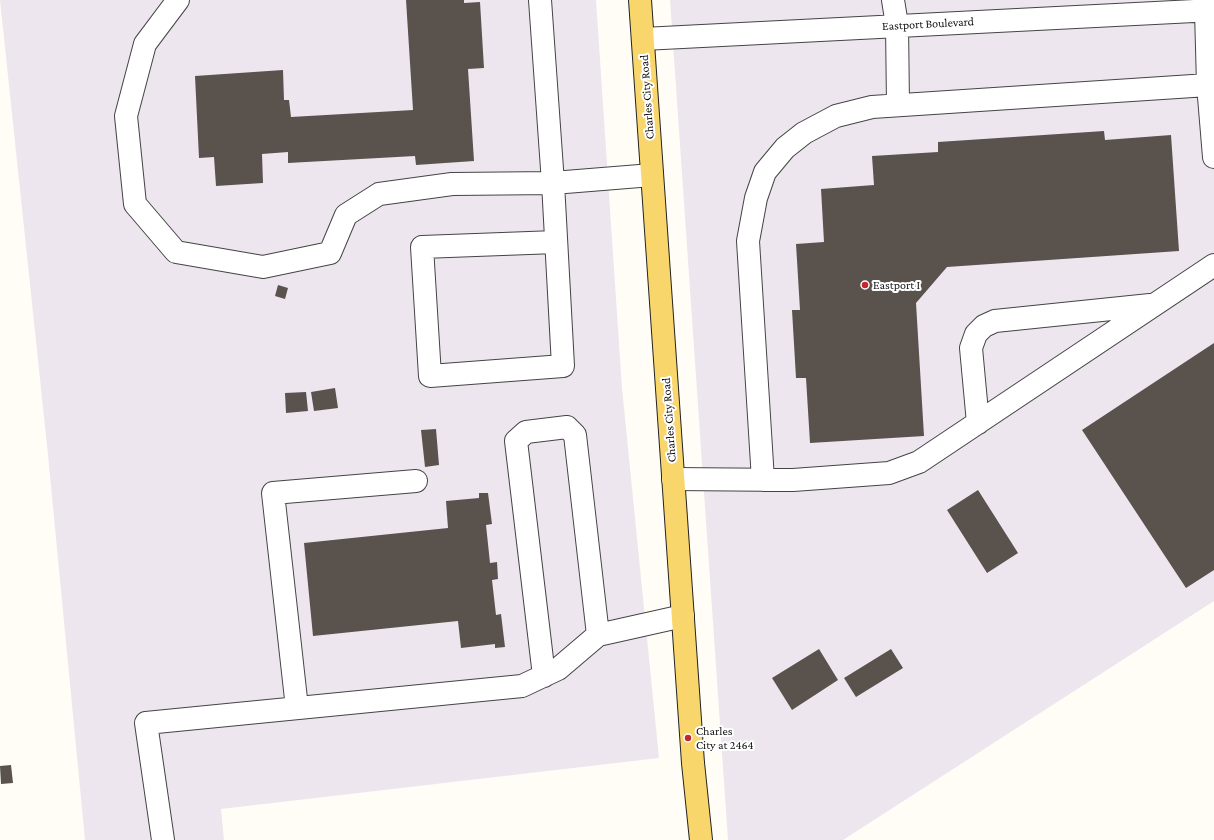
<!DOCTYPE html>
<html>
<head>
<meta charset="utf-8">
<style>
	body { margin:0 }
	canvas { display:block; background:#fffdf5 }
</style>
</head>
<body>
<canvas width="1214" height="840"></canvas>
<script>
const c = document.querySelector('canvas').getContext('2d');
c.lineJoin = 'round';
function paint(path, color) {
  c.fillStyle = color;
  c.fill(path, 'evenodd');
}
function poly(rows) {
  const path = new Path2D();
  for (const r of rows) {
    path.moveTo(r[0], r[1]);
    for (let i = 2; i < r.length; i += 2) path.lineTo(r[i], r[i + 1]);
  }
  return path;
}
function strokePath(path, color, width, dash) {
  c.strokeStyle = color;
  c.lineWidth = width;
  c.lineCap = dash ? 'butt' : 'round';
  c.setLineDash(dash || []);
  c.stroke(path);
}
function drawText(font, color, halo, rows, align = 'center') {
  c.font = font + ' "Crimson Pro",serif';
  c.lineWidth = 4;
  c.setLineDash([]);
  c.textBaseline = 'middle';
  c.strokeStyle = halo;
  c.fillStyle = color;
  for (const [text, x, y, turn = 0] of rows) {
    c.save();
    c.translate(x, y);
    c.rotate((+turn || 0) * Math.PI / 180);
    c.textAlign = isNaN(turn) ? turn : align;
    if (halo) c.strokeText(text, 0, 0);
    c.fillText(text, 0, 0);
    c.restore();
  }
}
paint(poly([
	[0,0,596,0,622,388,659,758,221,809,224,840,85,840,48,455],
	[670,0,1214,0,1214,601,843,840,728,840]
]), '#eee6ef');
paint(poly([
	[406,0,464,0,464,3,480,2,484,68,468,69,474,161,416,165,415,156,288,163,288,152,262,154,263,183,216,186,214,157,199,158,195,76,283,70,284,100,289,100,291,117,413,110],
	[1104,131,1105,140,1171,135,1179,251,947,267,916,303,924,436,810,443,806,378,796,378,792,310,800,310,796,244,824,242,821,189,874,185,872,156,938,152,938,142],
	[278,285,288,288,285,299,275,296],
	[1214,343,1214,570,1186,588,1082,430],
	[335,388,338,408,314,411,311,392],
	[306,392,308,411,286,413,285,393],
	[436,429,439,465,425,467,421,430],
	[978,490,1018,553,987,573,947,510],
	[479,493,488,493,492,524,486,525,490,563,497,562,498,579,492,580,496,615,501,614,505,647,495,648,495,644,461,648,458,621,313,636,304,543,448,528,446,501,479,498],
	[819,649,838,680,792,710,772,678],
	[891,649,903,668,856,697,844,678],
	[11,765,13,783,1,784,0,766]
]), '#5a524d');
const minor = poly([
	[178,0,145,44,126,116,135,204,176,252,263,267,330,253,346,215,379,194,452,184,553,183,563,366,430,376,422,247,556,242],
	[540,0,553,183,652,175],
	[893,0,897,25,898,105],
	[643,39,1214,10],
	[1208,85,1214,157],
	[978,423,971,348,976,334,984,326,995,321,1150,305],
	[673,479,793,480,889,473,919,462,1214,265],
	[763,480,748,241,756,198,765,172,785,148,804,133,836,116,872,107,1208,85,1206,11],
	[544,676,516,441,526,432,567,427,575,435,598,635],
	[297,708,273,493,416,481],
	[163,840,146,723,522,686,558,669,598,635,683,616]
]);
const major = poly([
	[640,0,693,763,701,840]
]);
strokePath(minor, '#444', 24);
strokePath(major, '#222', 24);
strokePath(minor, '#fff', 22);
strokePath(major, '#f9d66b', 22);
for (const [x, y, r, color] of [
	[865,285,4,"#c4262e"],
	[688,738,4,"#c4262e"]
]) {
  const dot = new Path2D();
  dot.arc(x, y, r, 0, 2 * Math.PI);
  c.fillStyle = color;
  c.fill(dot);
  strokePath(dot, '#fff', 1.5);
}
drawText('12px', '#111', '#fff', [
	["Eastport Boulevard",928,24,-3],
	["Charles City Road",647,97,-94],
	["Charles City Road",669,420,-94]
]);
drawText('12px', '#111', '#fff', [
	["Eastport I",873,285],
	["Charles",696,731],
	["City at 2464",696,745]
], 'left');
</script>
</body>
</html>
